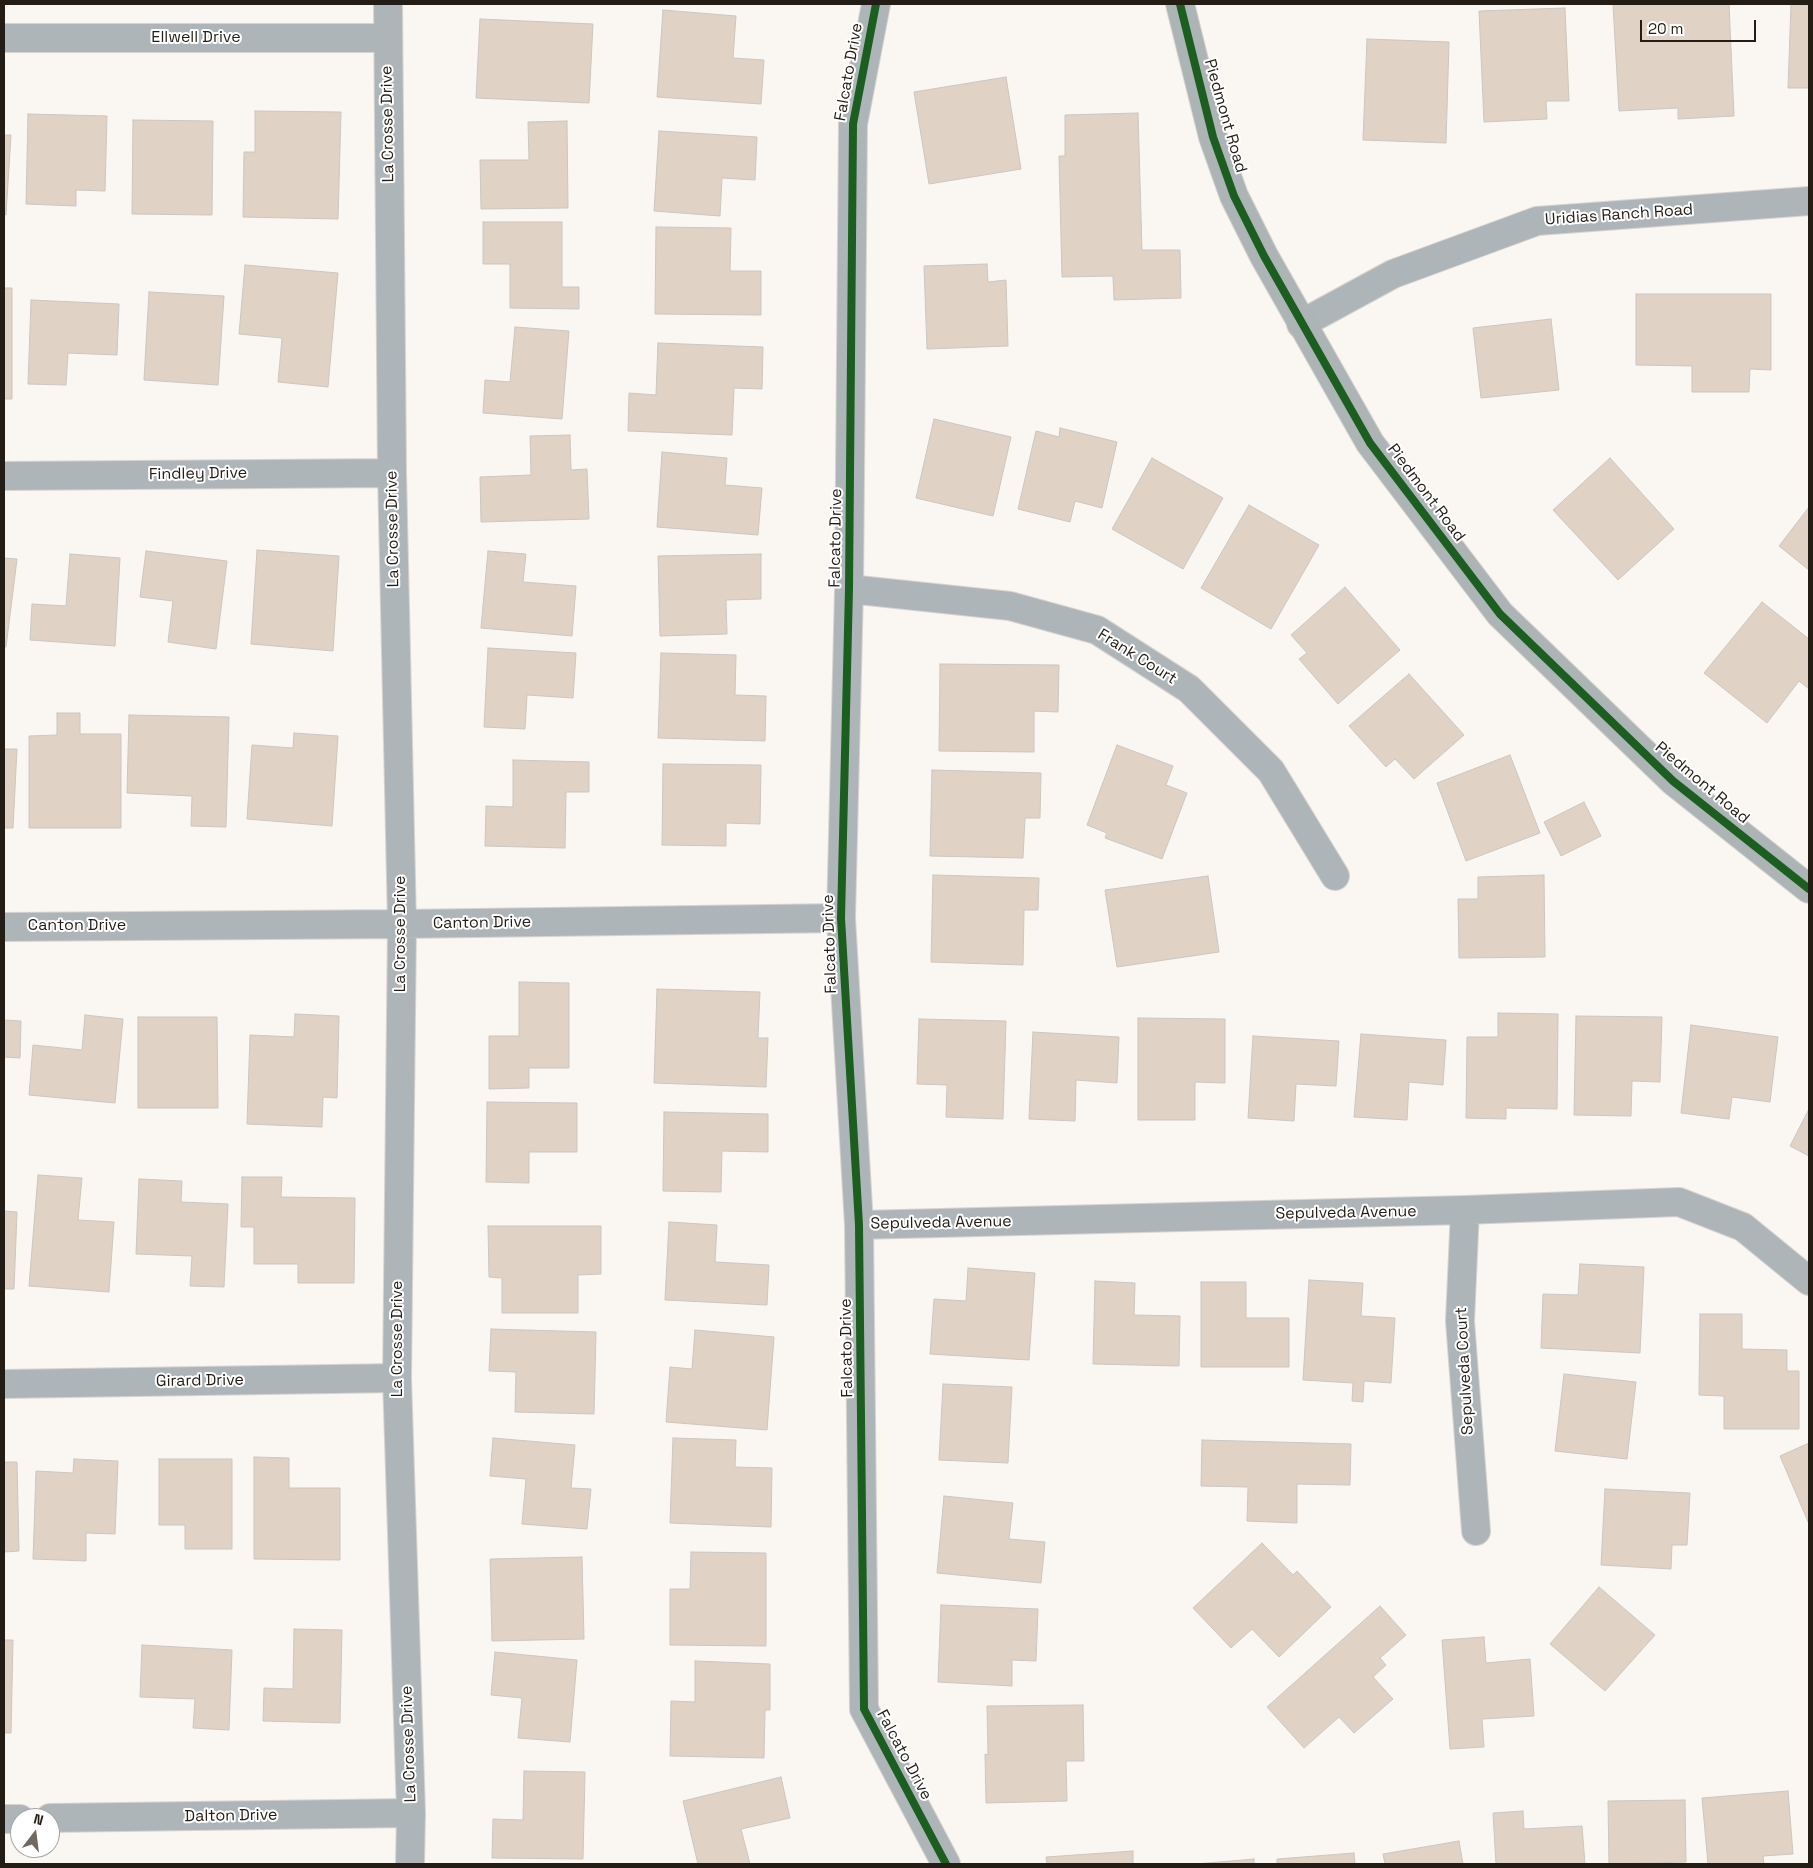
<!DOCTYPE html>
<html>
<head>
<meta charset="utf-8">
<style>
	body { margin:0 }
	#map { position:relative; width:1813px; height:1868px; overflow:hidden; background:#faf6f2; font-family:"Space Grotesk",sans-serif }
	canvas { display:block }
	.frame { position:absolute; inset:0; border:5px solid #241d15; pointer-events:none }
	.north { position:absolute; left:10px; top:1808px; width:50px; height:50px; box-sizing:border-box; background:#fff; border:1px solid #a7a5a1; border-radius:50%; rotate:15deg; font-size:14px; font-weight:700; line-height:20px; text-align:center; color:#241d15 }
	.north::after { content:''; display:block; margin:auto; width:18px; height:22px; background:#6f6962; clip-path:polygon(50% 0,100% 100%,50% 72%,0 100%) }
	.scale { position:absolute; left:1640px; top:20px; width:116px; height:22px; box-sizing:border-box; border:2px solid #241d15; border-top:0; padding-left:6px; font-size:15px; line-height:18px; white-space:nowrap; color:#241d15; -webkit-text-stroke:4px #fff; paint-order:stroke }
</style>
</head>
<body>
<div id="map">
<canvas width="1813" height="1868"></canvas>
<div class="frame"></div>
<div class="north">N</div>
<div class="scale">20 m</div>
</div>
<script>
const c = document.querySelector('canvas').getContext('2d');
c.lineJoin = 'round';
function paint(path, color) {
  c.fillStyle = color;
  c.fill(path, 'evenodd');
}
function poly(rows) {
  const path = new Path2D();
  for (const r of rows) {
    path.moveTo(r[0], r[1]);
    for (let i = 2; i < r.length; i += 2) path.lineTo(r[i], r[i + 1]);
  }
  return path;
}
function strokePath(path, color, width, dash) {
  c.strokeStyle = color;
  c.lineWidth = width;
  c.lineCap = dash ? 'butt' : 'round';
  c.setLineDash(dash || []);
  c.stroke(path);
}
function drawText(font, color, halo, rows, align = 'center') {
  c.font = font + ' "Space Grotesk",sans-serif';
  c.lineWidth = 4;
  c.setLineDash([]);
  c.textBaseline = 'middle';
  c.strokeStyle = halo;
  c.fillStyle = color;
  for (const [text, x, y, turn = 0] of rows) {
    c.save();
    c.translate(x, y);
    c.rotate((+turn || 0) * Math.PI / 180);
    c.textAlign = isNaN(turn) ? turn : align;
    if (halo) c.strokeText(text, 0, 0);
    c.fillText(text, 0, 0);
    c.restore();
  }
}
const building = poly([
	[1613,4,1729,4,1734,116,1678,119,1678,108,1619,111,1613,4],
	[1791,4,1809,5,1809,88,1788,88,1791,4],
	[1565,8,1569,101,1546,101,1547,119,1484,122,1479,11,1565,8],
	[663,10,736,16,733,58,764,60,761,104,657,97,663,10],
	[480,19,593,24,589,103,476,98,480,19],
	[1367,39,1449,42,1446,143,1363,140,1367,39],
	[1006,77,1021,169,929,184,914,92,1006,77],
	[255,111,341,112,338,219,243,217,244,152,255,152,255,111],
	[1138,113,1142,250,1180,250,1181,298,1114,300,1113,276,1062,277,1059,156,1065,156,1065,115,1138,113],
	[28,114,107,116,105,191,76,190,76,206,26,204,28,114],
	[133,120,213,121,212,215,132,214,133,120],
	[567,121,568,208,481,209,480,160,529,160,528,122,567,121],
	[659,131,757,137,755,180,722,178,720,216,654,211,659,131],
	[4,135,11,135,6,215,4,214,4,135],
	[483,222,562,222,562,287,579,287,579,309,510,308,510,264,483,264,483,222],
	[656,227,731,228,730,271,761,271,761,315,655,314,656,227],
	[987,264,988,282,1006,280,1008,346,927,349,924,266,987,264],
	[245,265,338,273,328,387,278,382,282,338,239,334,245,265],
	[4,288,12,288,12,399,4,399,4,288],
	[149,292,224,296,218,385,144,380,149,292],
	[1636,294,1771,294,1771,370,1750,369,1749,392,1692,392,1692,366,1636,365,1636,294],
	[31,300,119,304,117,355,68,353,66,385,28,384,31,300],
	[1551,319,1559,390,1481,398,1473,328,1551,319],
	[515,327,569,331,562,419,483,413,485,380,510,382,515,327],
	[658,343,763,347,762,389,734,388,732,435,628,431,629,393,656,395,658,343],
	[934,419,1011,437,993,516,916,498,934,419],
	[1060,428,1117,442,1102,508,1075,501,1070,522,1018,509,1036,431,1059,437,1060,428],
	[570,435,571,470,587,469,589,519,481,522,480,477,531,475,530,436,570,435],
	[662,452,727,458,725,485,762,488,758,535,657,527,662,452],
	[1152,458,1223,498,1183,569,1112,529,1152,458],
	[1610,458,1674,529,1618,580,1553,510,1610,458],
	[1249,505,1319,545,1271,629,1201,588,1249,505],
	[1809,507,1809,570,1779,546,1809,507],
	[257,550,339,556,333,651,251,644,257,550],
	[146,551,227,561,216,649,168,642,173,601,140,597,146,551],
	[488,551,526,554,523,582,576,586,572,636,481,628,488,551],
	[70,554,120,558,115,646,30,640,32,604,66,606,70,554],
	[761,554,761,599,726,600,727,634,660,636,658,556,761,554],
	[4,558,17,559,6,647,4,647,4,558],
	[1345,587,1400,650,1338,704,1299,659,1307,653,1291,635,1345,587],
	[1762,602,1809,639,1809,689,1799,681,1767,723,1704,673,1762,602],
	[488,648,576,653,573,698,527,695,525,729,484,727,488,648],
	[661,653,736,655,735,695,766,696,765,741,658,738,661,653],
	[940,664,1059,665,1058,712,1034,711,1034,752,939,751,940,664],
	[1409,674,1464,735,1414,779,1395,759,1386,767,1349,726,1409,674],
	[57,713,80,713,80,734,121,734,121,828,29,828,29,736,57,735,57,713],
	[129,715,229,717,226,827,191,826,192,796,127,793,129,715],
	[294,733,338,736,332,826,247,819,252,745,293,748,294,733],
	[1117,745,1173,766,1166,785,1187,793,1162,859,1105,838,1107,833,1087,825,1117,745],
	[4,749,17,749,13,828,4,828,4,749],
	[1510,755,1540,833,1466,861,1437,783,1510,755],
	[513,760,589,762,589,792,566,792,565,848,485,846,486,806,513,807,513,760],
	[663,764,761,765,760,824,726,823,726,846,662,845,663,764],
	[932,770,1041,773,1040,818,1025,818,1023,858,930,856,932,770],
	[1584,802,1601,836,1561,856,1544,822,1584,802],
	[933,875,1039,878,1038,910,1024,910,1023,965,931,962,933,875],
	[1544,875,1545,957,1459,958,1458,899,1478,899,1478,877,1544,875],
	[1208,876,1219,952,1117,967,1105,890,1208,876],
	[519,982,569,983,569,1068,529,1068,529,1088,489,1089,489,1036,519,1036,519,982],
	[657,989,760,992,758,1038,768,1038,766,1087,654,1083,657,989],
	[1498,1013,1558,1014,1557,1109,1506,1108,1506,1119,1466,1118,1467,1037,1498,1037,1498,1013],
	[295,1014,339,1016,337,1098,323,1097,322,1127,247,1124,250,1035,294,1037,295,1014],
	[85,1015,123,1019,115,1103,29,1095,33,1045,82,1050,85,1015],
	[1576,1016,1662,1017,1660,1082,1632,1081,1631,1116,1574,1115,1576,1016],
	[138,1017,217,1017,218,1108,138,1108,138,1017],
	[1138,1018,1225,1019,1225,1083,1195,1082,1195,1120,1138,1120,1138,1018],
	[919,1019,1006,1021,1003,1119,946,1117,947,1085,917,1084,919,1019],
	[4,1020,21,1021,20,1058,4,1057,4,1020],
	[1691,1025,1778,1037,1770,1102,1732,1097,1729,1119,1681,1113,1691,1025],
	[1033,1032,1119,1037,1117,1083,1076,1080,1075,1121,1029,1119,1033,1032],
	[1361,1034,1446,1040,1443,1085,1409,1082,1407,1120,1354,1117,1361,1034],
	[1253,1036,1339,1041,1336,1086,1296,1084,1294,1121,1248,1118,1253,1036],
	[487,1102,577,1103,577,1152,529,1152,529,1183,486,1182,487,1102],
	[1809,1109,1809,1156,1790,1146,1809,1109],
	[664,1112,768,1114,768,1152,722,1151,721,1192,663,1191,664,1112],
	[38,1175,82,1178,78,1220,114,1222,109,1292,29,1286,38,1175],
	[242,1177,282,1177,281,1197,355,1198,354,1283,298,1283,298,1264,254,1264,254,1227,241,1227,242,1177],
	[139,1179,182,1181,181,1202,228,1204,224,1287,190,1286,192,1256,136,1254,139,1179],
	[4,1211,17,1212,14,1289,4,1289,4,1211],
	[669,1222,717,1225,715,1262,769,1265,767,1305,665,1300,669,1222],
	[488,1226,601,1226,601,1274,578,1275,578,1313,502,1313,502,1278,489,1277,488,1226],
	[1580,1264,1644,1267,1640,1353,1541,1348,1543,1294,1578,1295,1580,1264],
	[968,1268,1035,1273,1029,1360,930,1354,934,1299,966,1301,968,1268],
	[1309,1280,1363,1283,1361,1316,1395,1318,1391,1383,1364,1381,1363,1402,1352,1401,1353,1383,1303,1380,1309,1280],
	[1095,1281,1135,1283,1134,1315,1180,1316,1179,1366,1093,1364,1095,1281],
	[1201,1282,1246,1282,1246,1318,1289,1318,1289,1367,1201,1367,1201,1282],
	[1700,1314,1742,1314,1742,1349,1787,1350,1787,1371,1799,1371,1799,1429,1724,1429,1724,1396,1699,1395,1700,1314],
	[491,1329,596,1332,594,1414,515,1412,516,1372,489,1371,491,1329],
	[695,1330,774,1337,767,1430,666,1422,670,1367,692,1369,695,1330],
	[1564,1374,1636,1382,1627,1459,1555,1451,1564,1374],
	[943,1384,1012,1387,1008,1463,939,1460,943,1384],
	[493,1438,575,1445,571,1488,591,1489,587,1529,522,1524,526,1479,490,1476,493,1438],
	[673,1438,736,1440,735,1467,772,1468,771,1527,670,1523,673,1438],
	[1202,1440,1351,1444,1350,1485,1297,1484,1297,1523,1247,1521,1248,1487,1201,1486,1202,1440],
	[1809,1443,1809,1524,1780,1456,1809,1443],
	[254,1457,289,1458,289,1488,340,1488,340,1560,254,1559,254,1457],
	[74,1459,118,1461,115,1534,86,1533,86,1561,33,1559,36,1471,73,1473,74,1459],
	[159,1459,232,1459,232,1549,185,1549,185,1525,159,1525,159,1459],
	[4,1462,17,1462,19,1551,4,1552,4,1462],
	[1605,1489,1690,1493,1687,1545,1672,1545,1671,1569,1601,1565,1605,1489],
	[944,1496,1013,1503,1009,1539,1045,1542,1041,1583,937,1573,944,1496],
	[1262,1543,1293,1575,1297,1571,1331,1607,1279,1657,1252,1629,1231,1648,1193,1608,1262,1543],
	[691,1552,766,1553,766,1646,670,1645,670,1589,690,1589,691,1552],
	[582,1557,584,1639,492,1641,490,1559,582,1557],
	[1599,1587,1655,1635,1605,1691,1550,1644,1599,1587],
	[941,1605,1038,1609,1036,1661,1012,1660,1012,1686,938,1682,941,1605],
	[1380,1606,1406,1635,1380,1658,1386,1665,1373,1677,1393,1699,1354,1733,1339,1717,1304,1748,1267,1707,1380,1606],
	[294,1629,342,1630,340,1723,263,1721,264,1688,293,1689,294,1629],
	[1484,1637,1486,1663,1530,1659,1534,1716,1482,1719,1484,1747,1450,1749,1442,1640,1484,1637],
	[4,1640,13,1640,11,1733,4,1733,4,1640],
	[142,1645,232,1650,229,1730,193,1728,195,1699,140,1697,142,1645],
	[495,1652,577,1660,570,1742,518,1738,522,1698,491,1695,495,1652],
	[695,1661,770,1664,770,1710,765,1710,764,1758,670,1756,671,1701,695,1702,695,1661],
	[1083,1705,1084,1761,1066,1761,1067,1801,986,1803,985,1754,988,1755,987,1706,1083,1705],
	[524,1771,585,1772,583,1859,492,1858,493,1819,523,1820,524,1771],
	[781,1777,790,1818,741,1829,750,1864,698,1864,683,1801,781,1777],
	[1788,1791,1793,1854,1763,1856,1764,1864,1708,1864,1702,1798,1788,1791],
	[1685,1800,1686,1862,1609,1864,1608,1801,1685,1800],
	[1523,1811,1524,1829,1582,1826,1585,1864,1496,1864,1493,1813,1523,1811],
	[1459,1841,1463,1864,1385,1864,1383,1854,1459,1841],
	[1133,1851,1133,1864,1047,1864,1046,1857,1133,1851],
	[1354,1853,1355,1864,1277,1864,1277,1859,1354,1853],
	[1254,1859,1254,1864,1196,1864,1254,1859]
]);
paint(building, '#e0d3c5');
strokePath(building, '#cbc6c0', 1);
const street = poly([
	[388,4,392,473,402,924,397,1378,411,1813,410,1864],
	[876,4,853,124,849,589,841,918,859,1225,864,1709,946,1864],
	[4,38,387,38],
	[1301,324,1393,274,1537,221,1809,201],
	[4,476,392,473],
	[849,589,1010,606,1097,630,1189,689,1271,771,1335,876],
	[4,927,402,924,841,918],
	[1465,1210,1460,1321,1476,1531],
	[859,1225,1465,1210,1679,1202,1743,1227,1809,1281],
	[4,1384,397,1378],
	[50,1818,411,1813],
	[4,1819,20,1819]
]);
const secondary = poly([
	[1180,4,1213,137,1234,196,1264,256,1370,443,1500,614,1673,781,1809,889]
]);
strokePath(street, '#d7d3cf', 30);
strokePath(secondary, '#d7d3cf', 30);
strokePath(street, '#aeb5b9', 28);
strokePath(secondary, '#acb4b6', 28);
strokePath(poly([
	[876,4,853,124,849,589,841,918,859,1225,864,1709,946,1864],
	[1180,4,1213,137,1234,196,1264,256,1370,443,1500,614,1673,781,1809,889]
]), '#1b5e20', 8);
drawText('16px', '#241d15', '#fff', [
	["Ellwell Drive",196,38],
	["Falcato Drive",849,72,-80],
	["Piedmont Road",1225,116,74],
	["La Crosse Drive",388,124,-91],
	["Uridias Ranch Road",1619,215,-4],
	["Findley Drive",198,474,-1],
	["Piedmont Road",1426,493,53],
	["La Crosse Drive",393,529,-91],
	["Falcato Drive",836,538,-89],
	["Frank Court",1137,657,32],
	["Piedmont Road",1702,783,40],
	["Canton Drive",482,923,-1],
	["Canton Drive",77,926],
	["La Crosse Drive",401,934,-90],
	["Falcato Drive",830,944,-92],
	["Sepulveda Avenue",1346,1213,-1],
	["Sepulveda Avenue",941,1223,-1],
	["La Crosse Drive",398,1339,-90],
	["Falcato Drive",847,1348,-91],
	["Sepulveda Court",1465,1371,-93],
	["Girard Drive",200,1381,-1],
	["La Crosse Drive",409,1744,-92],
	["Falcato Drive",904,1755,62],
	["Dalton Drive",231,1816,-1]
]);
</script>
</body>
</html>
